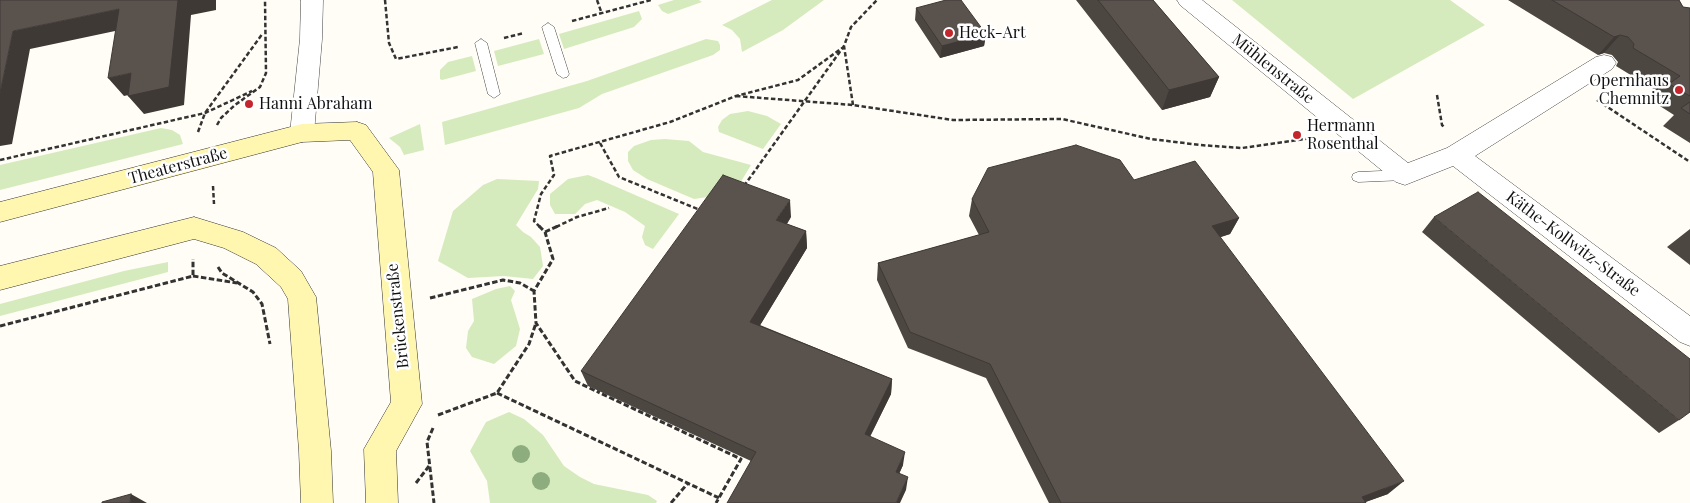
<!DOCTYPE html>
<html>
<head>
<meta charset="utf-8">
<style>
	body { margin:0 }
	canvas { display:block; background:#fffdf5 }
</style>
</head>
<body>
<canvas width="1690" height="503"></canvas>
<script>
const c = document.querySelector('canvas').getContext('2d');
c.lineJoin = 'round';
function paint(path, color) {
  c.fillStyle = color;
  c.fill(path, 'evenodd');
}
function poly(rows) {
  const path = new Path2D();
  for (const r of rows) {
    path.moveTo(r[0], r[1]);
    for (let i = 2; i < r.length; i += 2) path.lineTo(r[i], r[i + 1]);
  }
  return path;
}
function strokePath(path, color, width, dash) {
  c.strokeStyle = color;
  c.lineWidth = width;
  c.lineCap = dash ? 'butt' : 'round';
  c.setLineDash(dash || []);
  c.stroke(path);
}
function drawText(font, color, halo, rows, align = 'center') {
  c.font = font + ' "Playfair Display",serif';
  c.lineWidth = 5;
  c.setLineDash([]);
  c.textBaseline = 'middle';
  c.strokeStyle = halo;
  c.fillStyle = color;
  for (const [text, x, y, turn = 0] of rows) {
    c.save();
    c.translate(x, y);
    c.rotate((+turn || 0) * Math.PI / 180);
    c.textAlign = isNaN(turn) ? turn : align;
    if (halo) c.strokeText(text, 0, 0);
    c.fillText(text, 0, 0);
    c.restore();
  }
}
paint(poly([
	[674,0,699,0,702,2,668,14,662,11,658,5],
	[772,0,824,0,783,30,742,52,740,39,732,30,722,25],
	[1232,0,1450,0,1485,25,1353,99],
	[639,11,642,19,634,27,564,49,559,34],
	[539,39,544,54,498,66,494,51],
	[706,39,718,41,720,45,720,50,713,55,602,94,579,108,445,145,442,122,587,81],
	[472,56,476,71,442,80,440,79,440,70,448,62],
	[748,111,767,116,781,124,763,149,719,132,718,127,722,120,730,114],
	[420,124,424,150,404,155,400,147,389,138],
	[161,128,172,130,180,135,183,144,0,190,0,165],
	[665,139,689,141,703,152,751,165,734,193,694,199,647,179,633,170,628,161,628,152,634,146,651,140],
	[588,175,596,178,679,214,653,249,645,245,642,237,645,226,625,212,597,200,585,204,575,214,555,214,550,205,550,194,568,179],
	[497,179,539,181,538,189,516,225,523,232,531,237,540,247,543,266,533,279,504,276,468,278,438,261,453,211,483,185],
	[168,262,168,272,0,316,0,304,124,271],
	[510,286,515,291,511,300,520,329,516,346,494,364,472,357,466,348,468,331,474,321,472,299,496,289],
	[509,412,524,419,543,435,564,466,580,477,594,484,648,495,657,501,656,503,490,503,487,481,470,451,486,422]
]), '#d5ebbd');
const lane = poly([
	[548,23,554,27,569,74,567,77,563,78,557,74,542,27,548,23],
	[481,39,487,43,500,94,494,98,488,94,475,43,481,39],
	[1405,170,1410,172,1411,175,1410,178,1405,180,1358,182,1353,180,1352,177,1353,174,1358,172,1405,170]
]);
const street = poly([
	[301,0,323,0,322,39,314,133,311,139,302,142,293,139,290,133,300,39,301,0],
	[1177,0,1202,0,1408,163,1447,148,1596,57,1604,55,1612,57,1616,63,1612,69,1475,156,1690,316,1690,346,1680,342,1453,166,1405,185,1396,182,1180,5,1177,0]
]);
const secondary = poly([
	[357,122,366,125,399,170,422,404,396,451,398,503,366,503,364,449,391,402,373,172,350,140,302,142,0,222,0,202,302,124,357,122],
	[194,217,243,232,276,248,301,271,316,297,331,451,333,503,301,503,299,451,288,299,281,287,256,264,224,248,194,239,0,290,0,266,194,217]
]);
strokePath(lane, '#444', 1);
strokePath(street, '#444', 1);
strokePath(secondary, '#333', 1);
strokePath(poly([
	[385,0,389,43,396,59,458,47],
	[597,0,602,14],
	[572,21,651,0],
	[504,38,524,33],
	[1437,95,1442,125,1445,128],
	[736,96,853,105,953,120,1062,119,1151,139,1200,145,1242,148,1312,138],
	[1597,100,1690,162],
	[853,105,844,46,851,27,877,0],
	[217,125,221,118,235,105,260,87,266,73,265,0],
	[198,132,205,113,263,33],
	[600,143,619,177,700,210],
	[0,160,205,113,252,91],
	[213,186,214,204],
	[744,186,844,46],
	[540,227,534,221,541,194,554,175,550,156,670,122,736,96,798,80,842,48],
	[556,227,577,217,609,208]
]), '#333', 2.5, [4.5, 2.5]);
strokePath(poly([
	[539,226,545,232,553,259,534,291,536,323,575,381,598,392],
	[545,232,558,226],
	[218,267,222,273,253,292,262,304,270,344],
	[193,276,237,283],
	[430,298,503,280,520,283,534,291],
	[0,326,193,276,193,259],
	[600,389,598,392,741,459,716,503],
	[497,393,719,498],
	[438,415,497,393,529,344,536,323],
	[433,428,427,442,434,503],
	[416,483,429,466],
	[671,503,688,483]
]), '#333', 3, [5.5, 2.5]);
paint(lane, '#fff');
paint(street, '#fff');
paint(secondary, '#fff6b0');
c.fillStyle = '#8dad7f';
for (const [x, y] of [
	[521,454],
	[541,481]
]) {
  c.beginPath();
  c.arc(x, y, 9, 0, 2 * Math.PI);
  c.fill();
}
paint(poly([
	[1076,0,1153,0,1219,77,1210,97,1162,110],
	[1508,0,1679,0,1683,7,1690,8,1690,143,1663,126,1674,115,1652,101,1660,93,1616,66,1618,62,1612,55,1604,53,1598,55],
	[916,8,986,34,984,46,940,58,915,20],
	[1134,180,1239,218,1230,234,1220,237,1388,494,1365,502,1366,503,1049,503,986,378,908,348,877,280,878,263,979,235,969,216,972,199],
	[791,217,787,224,806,231,807,248,760,325,892,379,891,394,870,437,903,465,899,474,906,490,751,461,588,386,581,371],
	[1434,217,1679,420,1659,433,1422,232],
	[1690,229,1690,265,1667,247]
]), '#4d4742');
paint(poly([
	[178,0,216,0,216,10,191,15,184,105,144,114,128,96],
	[119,9,134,27,30,49,12,144,0,146,0,93,13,31],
	[986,34,984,46,940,58,942,46],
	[1620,35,1604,53,1598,55,1614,37],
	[131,73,146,91,124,96,108,78],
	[1219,77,1210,97,1162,110,1169,90],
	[790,200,791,217,778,237,776,220],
	[1239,218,1230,234,1203,243,1212,226],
	[806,231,807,248,753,337,750,322],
	[892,379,891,394,864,448,865,434],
	[905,452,903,465,894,485,896,472],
	[908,477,906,490,900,503,896,503],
	[1404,481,1388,494,1363,503,1362,497],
	[131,494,147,503,130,503]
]), '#3f3936');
const building = poly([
	[0,0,178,0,169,87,128,96,131,73,108,78,119,9,13,31,0,93,0,0],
	[946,0,961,0,986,34,942,46,916,8,946,0],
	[1098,0,1153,0,1219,77,1169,90,1098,0],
	[1552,0,1679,0,1683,7,1690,8,1690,96,1669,84,1680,76,1633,48,1634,44,1628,37,1620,35,1614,37,1552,0],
	[1690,102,1690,114,1681,108,1690,102],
	[1076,145,1120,160,1134,180,1195,161,1239,218,1212,226,1404,481,1362,497,1366,503,1061,503,990,364,910,332,878,263,989,232,972,199,988,168,1076,145],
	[723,175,790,200,776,220,806,231,750,322,892,379,865,434,905,452,896,472,908,477,896,503,727,503,756,452,581,371,723,175],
	[1478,192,1690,359,1690,412,1679,420,1434,217,1478,192],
	[131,494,130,503,102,503,102,502,131,494]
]);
paint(building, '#5a524d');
strokePath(building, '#3f3936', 1);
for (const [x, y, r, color] of [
	[949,33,5,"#c4262e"],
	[1679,90,5,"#c4262e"],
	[249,104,5,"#c4262e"],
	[1297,135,5,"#c4262e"]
]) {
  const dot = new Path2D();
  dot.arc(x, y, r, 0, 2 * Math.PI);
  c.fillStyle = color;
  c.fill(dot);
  strokePath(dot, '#fff', 2);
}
drawText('16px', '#111', '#fff', [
	["Heck-Art",959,33],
	["Opernhaus",1669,81,"right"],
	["Chemnitz",1669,99,"right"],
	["Hanni Abraham",259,104],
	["Hermann",1307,126],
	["Rosenthal",1307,144]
], 'left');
drawText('16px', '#111', '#fff', [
	["Mühlenstraße",1273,69,39],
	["Theaterstraße",178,166,-15],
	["Käthe-Kollwitz-Straße",1573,244,37],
	["Brückenstraße",398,316,-96]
]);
</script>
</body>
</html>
